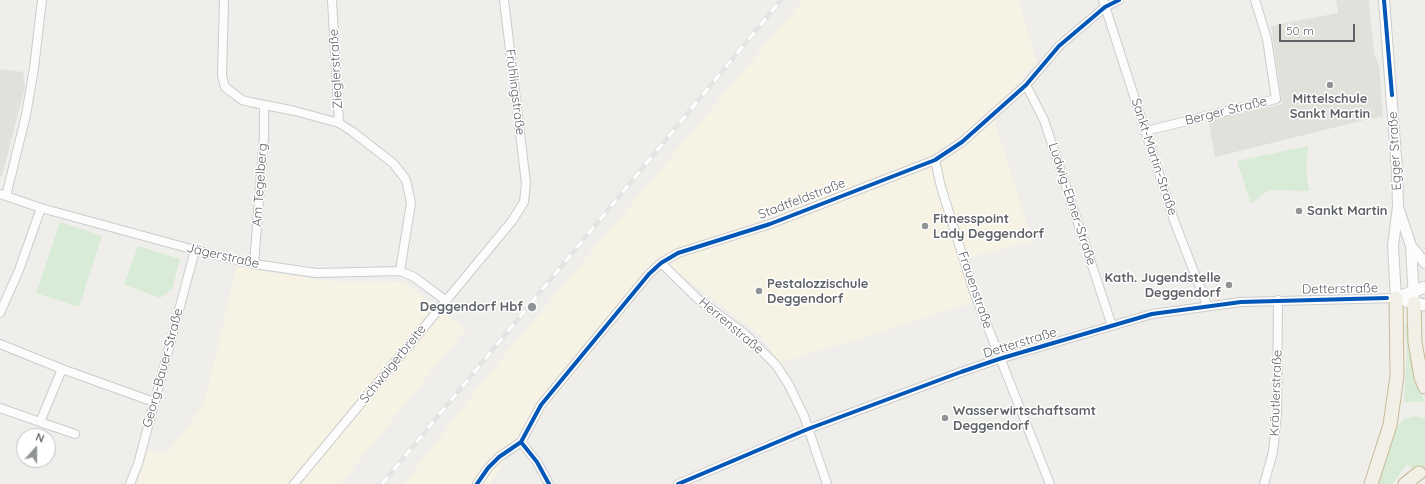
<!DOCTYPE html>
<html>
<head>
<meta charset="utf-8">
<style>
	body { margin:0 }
	#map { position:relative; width:1425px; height:484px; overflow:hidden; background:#efeeea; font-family:Quicksand,sans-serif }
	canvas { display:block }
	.north { position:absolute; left:16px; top:428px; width:40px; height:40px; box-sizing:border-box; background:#fff; border:1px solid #bfc1c3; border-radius:50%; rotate:21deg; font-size:11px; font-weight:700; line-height:16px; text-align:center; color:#5f6368 }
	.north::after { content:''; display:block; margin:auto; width:14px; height:18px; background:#919496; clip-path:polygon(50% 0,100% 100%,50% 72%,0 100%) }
	.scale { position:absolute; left:1279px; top:24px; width:76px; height:18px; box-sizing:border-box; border:2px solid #5f6368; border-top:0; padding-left:5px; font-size:12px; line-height:14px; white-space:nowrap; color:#5f6368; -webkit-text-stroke:3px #fff; paint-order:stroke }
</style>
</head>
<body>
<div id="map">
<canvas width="1425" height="484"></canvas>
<div class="north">N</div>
<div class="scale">50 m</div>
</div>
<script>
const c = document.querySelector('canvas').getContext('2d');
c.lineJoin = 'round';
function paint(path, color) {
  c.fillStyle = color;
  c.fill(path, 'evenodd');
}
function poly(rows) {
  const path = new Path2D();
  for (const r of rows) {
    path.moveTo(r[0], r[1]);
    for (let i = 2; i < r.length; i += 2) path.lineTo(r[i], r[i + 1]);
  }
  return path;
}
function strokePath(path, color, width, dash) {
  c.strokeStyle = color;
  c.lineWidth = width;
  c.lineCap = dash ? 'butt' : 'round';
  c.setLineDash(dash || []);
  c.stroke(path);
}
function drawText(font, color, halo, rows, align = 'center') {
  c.font = font + ' Quicksand,sans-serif';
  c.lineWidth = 3;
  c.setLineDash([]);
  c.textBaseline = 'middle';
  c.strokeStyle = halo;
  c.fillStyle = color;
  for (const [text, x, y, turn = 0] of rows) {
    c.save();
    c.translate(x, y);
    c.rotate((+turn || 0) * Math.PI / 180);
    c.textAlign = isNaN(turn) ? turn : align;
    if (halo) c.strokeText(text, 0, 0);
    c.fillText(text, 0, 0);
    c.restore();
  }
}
paint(poly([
	[803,0,1019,0,1036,62,992,113,1032,241,960,260,972,303,780,363,760,335,665,263,501,465,490,484,404,484,483,381],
	[237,267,325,281,403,282,466,329,340,484,136,484,148,451,167,454,203,406]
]), '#f7f3e4');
paint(poly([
	[1336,0,1369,0,1374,54,1379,65,1383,117,1369,119,1215,157,1208,120,1282,104,1271,26,1338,13],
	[0,69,23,72,25,87,2,176,0,176]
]), '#e2e0da');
paint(poly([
	[1308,146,1306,168,1309,191,1269,190,1251,204,1237,161],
	[60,222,102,236,79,307,36,293],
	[138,246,180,259,172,289,160,298,124,284],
	[1411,322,1415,368,1420,391,1425,402,1404,402,1407,353,1405,323],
	[1416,416,1425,419,1425,479,1407,464,1392,484,1375,484,1395,429,1404,419]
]), '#d8ebd6');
const minor = poly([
	[224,0,222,76,225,87,242,100,250,102,295,111,339,123,353,132,394,164,406,180,411,203,400,271],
	[332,0,339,123],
	[1103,0,1175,223,1207,305],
	[1026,85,1044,120,1112,326],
	[1146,131,1276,99,1267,39,1255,0],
	[935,160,941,187,974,292,1050,484],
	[0,194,41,208,195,250,254,264,316,273,400,271,414,277,445,300],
	[6,196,26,115,34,68,42,0],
	[661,263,698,299,745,334,776,365,789,385,804,416,827,484],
	[254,264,264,136,264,105],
	[0,313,19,270,41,208],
	[0,344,62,369,40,422,0,408],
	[62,369,154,402],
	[40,422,75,434],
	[521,442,537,462,549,484],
	[130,484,138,464,195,250],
	[294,484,512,221,524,202,526,183,504,0],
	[477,484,488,468,499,457,521,442,541,405,649,274,661,263,678,253,770,224,935,160,962,142,1026,85,1059,46,1105,7,1119,0],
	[678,484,808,429,961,372,999,359,1152,314,1241,302,1396,298],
	[1264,484,1273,452,1277,413,1278,300]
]);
const tertiary = poly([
	[1384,0,1397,170,1398,206,1393,246,1396,298],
	[1399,210,1411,246,1414,300],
	[1411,246,1425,263]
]);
const secondary = poly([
	[1396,298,1425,287],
	[1406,301,1425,305]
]);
const trunk = poly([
	[1414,303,1415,342,1421,377,1425,387],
	[1371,484,1390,425,1397,376,1396,298],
	[1405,484,1419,473]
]);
strokePath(minor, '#cbcccc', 10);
strokePath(tertiary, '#cbcccc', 12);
strokePath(secondary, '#cacacb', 13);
strokePath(trunk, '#c8b996', 15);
strokePath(minor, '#fdfcfc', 8);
strokePath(tertiary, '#fdfcfc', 10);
strokePath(secondary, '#fdfcfc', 11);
strokePath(trunk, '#f2f0e6', 13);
const rail = poly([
	[382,484,781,0]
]);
strokePath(rail, '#e4e4e4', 4.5);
strokePath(rail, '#fff', 3, [9]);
strokePath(poly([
	[1384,0,1392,95],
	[521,442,537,462,549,484],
	[477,484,488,468,499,457,521,442,541,405,649,274,661,263,678,253,770,224,935,160,962,142,1026,85,1059,46,1105,7,1119,0],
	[678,484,808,429,961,372,999,359,1152,314,1241,302,1387,298]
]), '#0057b8', 4);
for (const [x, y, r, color] of [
	[1330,85,4,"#919496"],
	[1299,211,4,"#919496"],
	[925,226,4,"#919496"],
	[1229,285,4,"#919496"],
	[759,291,4,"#919496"],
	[532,307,5,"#919496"],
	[945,418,4,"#919496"]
]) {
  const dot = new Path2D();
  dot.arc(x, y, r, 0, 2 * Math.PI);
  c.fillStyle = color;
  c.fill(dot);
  strokePath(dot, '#fff', 1.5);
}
drawText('13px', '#5f6368', '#fff', [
	["Zieglerstraße",336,69,-93],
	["Frühlingstraße",515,92,83],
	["Berger Straße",1226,111,-14],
	["Egger Straße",1395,151,-93],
	["Sankt-Martin-Straße",1154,157,72],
	["Am Tegelberg",260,185,-86],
	["Stadtfeldstraße",802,199,-21],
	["Ludwig-Ebner-Straße",1072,204,72],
	["Jägerstraße",223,256,13],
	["Detterstraße",1340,289,-1],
	["Frauenstraße",975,290,71],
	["Herrenstraße",731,326,40],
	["Detterstraße",1020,343,-17],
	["Schwaigerbreite",393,364,-51],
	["Georg-Bauer-Straße",163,368,-75],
	["Kräutlerstraße",1276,393,-88]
]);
drawText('bold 13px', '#5f6368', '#fff', [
	["Mittelschule",1330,99,"center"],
	["Sankt Martin",1330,114,"center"],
	["Sankt Martin",1307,211],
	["Fitnesspoint",933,219],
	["Lady Deggendorf",933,234],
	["Kath. Jugendstelle",1221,278,"right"],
	["Deggendorf",1221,293,"right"],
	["Pestalozzischule",767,284],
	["Deggendorf",767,299],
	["Deggendorf Hbf",523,307,"right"],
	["Wasserwirtschaftsamt",953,411],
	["Deggendorf",953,426]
], 'left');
</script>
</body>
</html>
